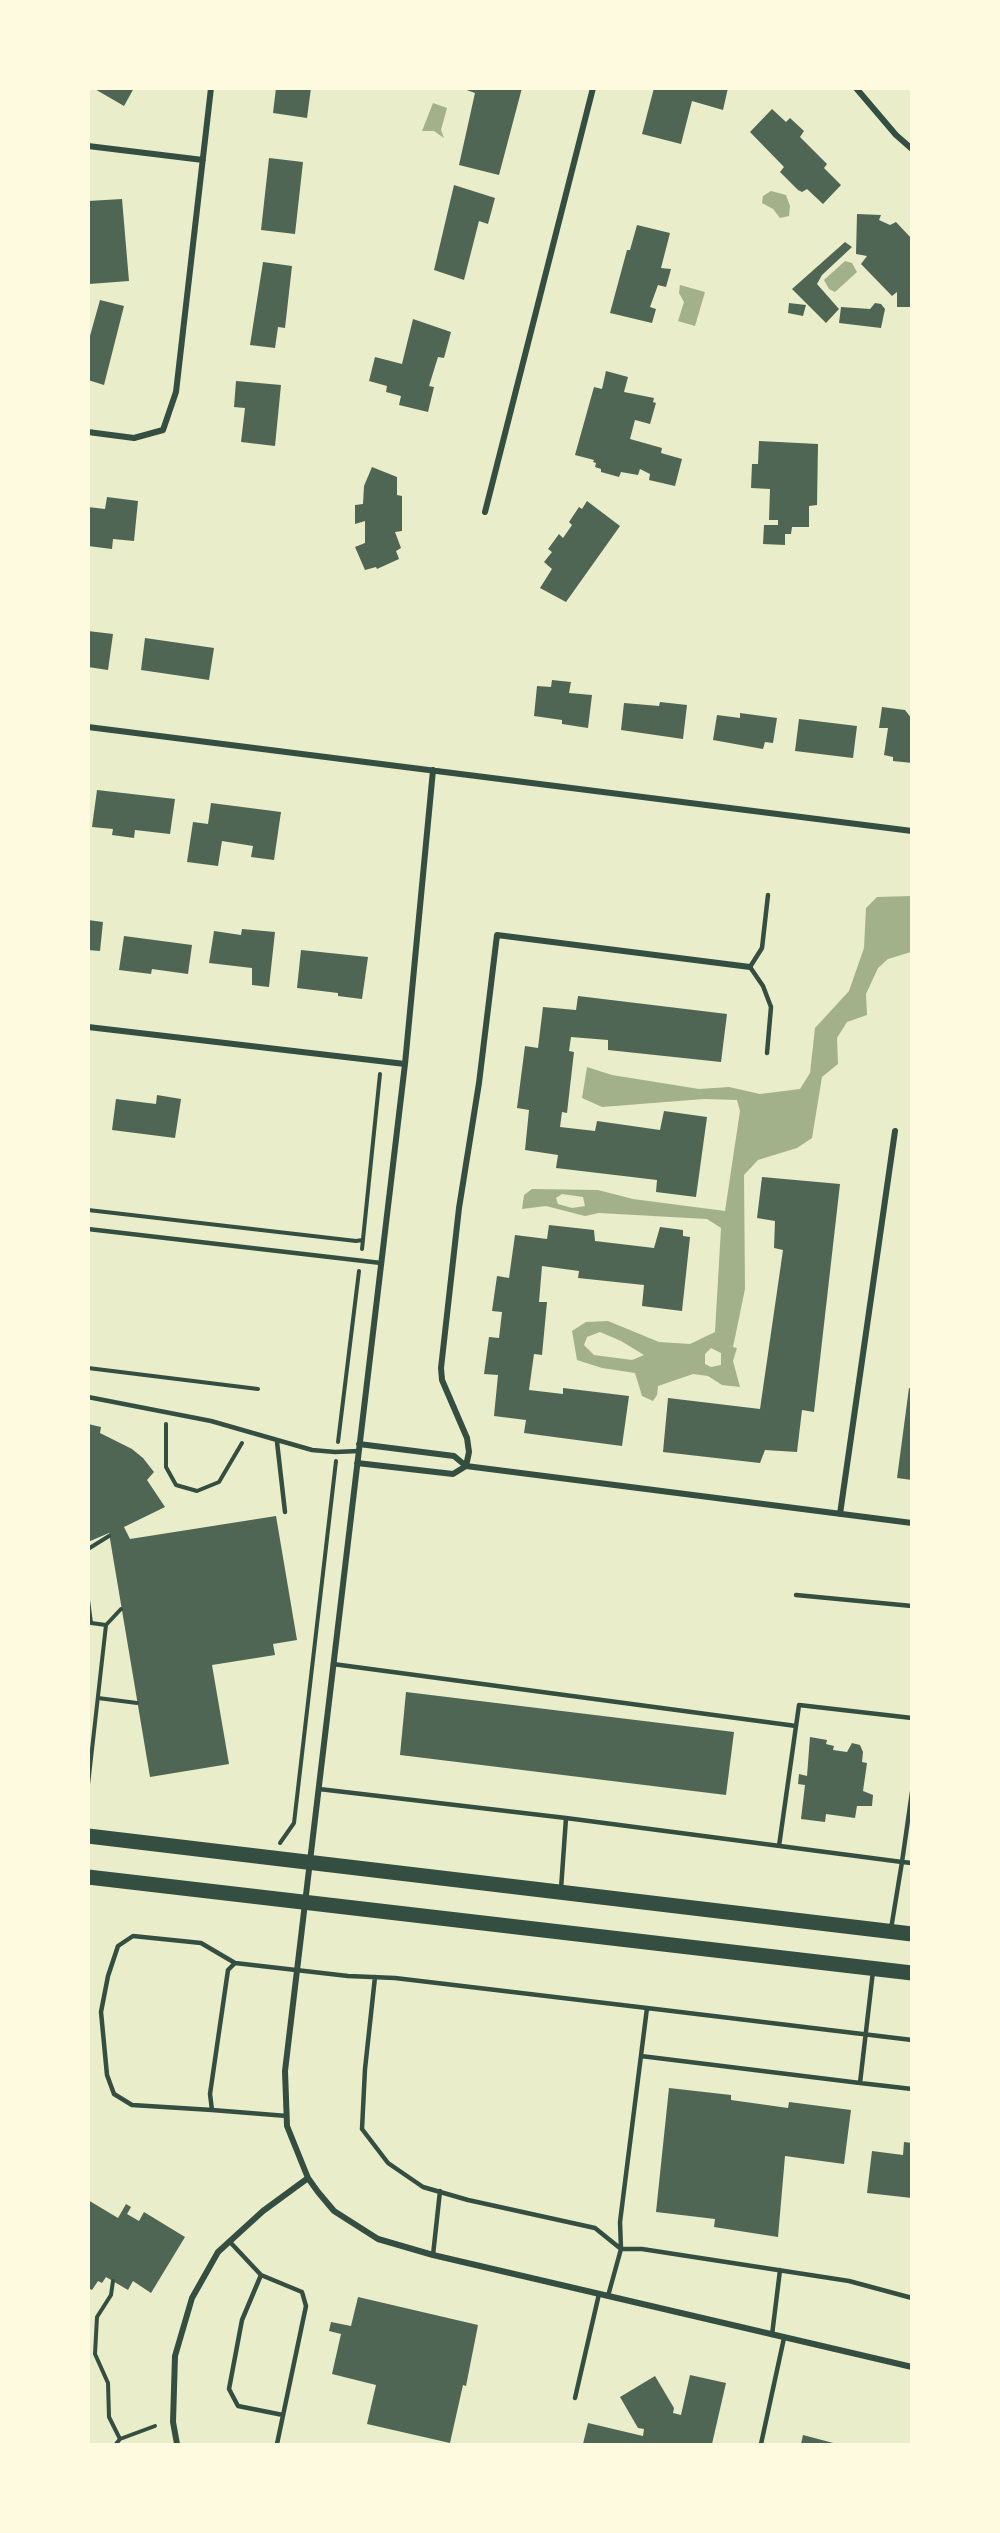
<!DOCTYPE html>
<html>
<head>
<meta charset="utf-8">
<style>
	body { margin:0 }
	#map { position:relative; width:1000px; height:2533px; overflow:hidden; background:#e9edc9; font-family:"Varela Round",sans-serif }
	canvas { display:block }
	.frame { position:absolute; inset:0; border:90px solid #fefae0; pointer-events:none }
</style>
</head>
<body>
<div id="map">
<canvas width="1000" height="2533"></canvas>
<div class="frame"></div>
</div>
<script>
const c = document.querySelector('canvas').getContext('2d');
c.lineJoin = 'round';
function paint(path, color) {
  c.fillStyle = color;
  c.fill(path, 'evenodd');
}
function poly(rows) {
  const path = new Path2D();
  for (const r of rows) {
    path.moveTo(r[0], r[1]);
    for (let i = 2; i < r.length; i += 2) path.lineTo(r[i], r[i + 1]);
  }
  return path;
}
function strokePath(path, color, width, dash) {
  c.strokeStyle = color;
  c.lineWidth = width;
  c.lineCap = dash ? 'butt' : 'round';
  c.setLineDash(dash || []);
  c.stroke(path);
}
paint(poly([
	[433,103,447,108,441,130,444,138,434,131,422,131],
	[771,191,786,195,790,206,789,216,780,218,773,209,762,203,763,196],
	[845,261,852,263,857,272,835,292,829,289,824,280],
	[680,285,705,292,695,326,678,321,684,302,679,293],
	[911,896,911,952,888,959,878,968,866,994,867,1015,847,1022,837,1038,838,1064,822,1077,812,1138,797,1148,758,1160,744,1175,745,1289,733,1347,737,1348,733,1361,740,1387,722,1385,708,1376,693,1374,658,1386,657,1395,653,1401,642,1396,635,1373,602,1368,577,1360,572,1331,586,1322,608,1321,659,1342,690,1344,715,1332,721,1228,707,1219,599,1213,585,1216,546,1206,522,1209,524,1195,532,1189,598,1190,633,1199,725,1211,740,1111,737,1100,704,1099,602,1107,582,1098,587,1067,612,1075,699,1089,729,1087,760,1094,800,1089,810,1073,815,1028,849,991,864,948,866,908,877,897],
	[562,1194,583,1197,585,1206,572,1208,558,1204,556,1198],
	[600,1332,621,1341,644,1355,632,1360,594,1355,584,1345,587,1337],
	[711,1348,721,1353,721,1365,711,1367,705,1364,705,1354]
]), '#a3b18a');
paint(poly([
	[93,88,134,88,124,106],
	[276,88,311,88,307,118,273,113],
	[461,88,522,88,499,175,459,165,475,93],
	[654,88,728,88,723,110,692,101,681,144,642,134],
	[772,109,786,122,790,118,804,131,800,137,827,164,824,168,841,185,823,204,807,189,802,192,798,190,780,172,784,167,750,132],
	[269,158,303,162,295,234,261,230],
	[454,185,495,198,488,224,479,221,464,280,434,270],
	[122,199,129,281,89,284,88,201],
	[857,214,881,215,879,220,890,225,896,222,912,239,912,307,897,307,897,292,892,296,861,264,867,256,856,254],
	[637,225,670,233,661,268,671,269,666,287,658,285,650,307,656,309,652,323,610,313,627,250,630,250],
	[845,242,852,247,822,275,817,284,839,309,826,323,792,289],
	[263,262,292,266,285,328,278,327,275,348,250,345],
	[100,300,124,306,104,385,88,380,88,343],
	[789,303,806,305,803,316,788,313],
	[875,303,881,304,885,309,881,328,839,323,841,307,870,309],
	[413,319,451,332,444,358,438,357,429,386,434,387,428,412,399,405,401,396,386,392,387,386,369,381,375,357,402,364],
	[606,371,628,377,624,392,654,398,653,402,656,403,650,424,635,420,630,439,662,448,661,453,682,459,675,486,649,480,650,474,640,469,638,475,621,472,619,477,601,472,601,469,595,467,596,463,593,462,594,460,575,455,594,387,602,389],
	[236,381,281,385,275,446,241,442,245,408,234,407],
	[759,441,818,444,817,505,809,506,809,527,792,527,791,534,785,534,785,545,763,544,764,525,778,525,778,520,769,520,770,489,751,488,752,464,758,464],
	[372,467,397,477,397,495,402,496,402,531,395,532,401,548,396,551,399,559,377,569,376,567,365,570,355,547,365,543,365,521,355,524,355,505,363,504,364,486],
	[107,497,138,501,134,541,113,539,112,549,88,546,88,507,105,509],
	[587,501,620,526,566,602,540,588,552,569,544,562,552,552,548,549,559,534,563,538,572,525,569,522,579,507,582,509],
	[88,631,113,634,108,670,88,667],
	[145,638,214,648,209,680,141,670],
	[552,680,571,682,569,693,592,695,588,728,562,724,562,720,534,716,537,686,551,687],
	[660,702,687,705,683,739,621,730,624,703,659,706],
	[882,707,905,710,912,719,912,763,893,761,893,757,884,755,888,728,879,728],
	[740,713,777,718,773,743,765,742,763,749,713,740,717,715,740,718],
	[799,719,857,726,853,758,795,751],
	[97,790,175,799,170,834,135,830,134,838,112,835,113,829,92,827],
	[211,803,281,812,274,860,251,857,253,846,222,841,218,866,187,862,193,822,208,824],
	[88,920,103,922,100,951,88,950],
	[242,929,275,932,269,987,252,985,252,968,209,963,214,931,241,935],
	[124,936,192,945,188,974,152,969,151,974,119,970],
	[301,950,368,957,362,999,338,996,338,993,297,988],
	[578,996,727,1014,721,1062,608,1050,608,1040,571,1037,569,1051,574,1052,567,1113,562,1112,560,1127,595,1131,597,1121,660,1130,664,1111,707,1117,696,1197,656,1192,657,1180,556,1168,558,1155,525,1150,529,1110,517,1108,525,1046,538,1048,543,1007,576,1010],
	[157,1095,181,1099,175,1138,112,1130,116,1099,156,1104],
	[762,1177,840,1184,814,1412,802,1410,797,1452,765,1450,760,1463,663,1452,668,1398,760,1409,783,1250,774,1248,775,1221,757,1218],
	[549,1225,594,1230,595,1241,654,1248,660,1227,683,1230,683,1236,690,1237,682,1311,642,1306,644,1285,578,1278,579,1271,542,1266,539,1302,547,1302,542,1355,534,1354,529,1390,563,1394,563,1388,629,1396,622,1446,524,1433,526,1420,494,1416,498,1375,484,1374,489,1337,499,1338,502,1312,492,1311,497,1276,509,1278,515,1235,547,1239],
	[909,1388,912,1389,912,1480,897,1478],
	[88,1424,101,1427,100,1433,132,1449,143,1458,154,1472,147,1480,165,1507,124,1527,130,1539,276,1516,297,1640,273,1644,275,1655,212,1665,229,1764,150,1777,109,1533,88,1542],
	[406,1692,734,1732,726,1795,400,1755],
	[810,1737,827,1740,826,1744,834,1746,833,1750,847,1752,852,1743,860,1745,863,1752,862,1762,867,1763,863,1791,873,1795,872,1806,857,1806,855,1818,826,1814,825,1822,801,1819,805,1785,798,1784,799,1774,807,1776],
	[669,2088,731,2095,731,2100,788,2108,789,2102,851,2110,844,2164,785,2156,778,2237,714,2227,715,2219,656,2212],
	[904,2142,912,2143,912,2198,867,2193,872,2151,903,2155],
	[88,2200,118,2218,126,2204,131,2207,127,2214,139,2221,144,2212,185,2237,151,2293,133,2281,128,2290,106,2277,102,2283,98,2281,92,2290,88,2288],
	[358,2297,478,2325,466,2386,463,2385,450,2443,367,2424,376,2385,332,2374,341,2334,329,2331,331,2322,351,2326],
	[690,2375,726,2383,712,2444,583,2444,588,2423,643,2436,644,2429,638,2428,620,2397,655,2376,674,2408,673,2413,681,2415],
	[803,2435,837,2444,801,2444]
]), '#4f6655');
strokePath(poly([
	[88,1210,356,1241,363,1240],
	[362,1249,380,1074],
	[88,1368,258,1389],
	[166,1424,166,1467,176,1485,197,1491,219,1482,242,1443],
	[338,1442,359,1271],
	[88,1549,109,1536],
	[88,1600,91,1623,106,1625],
	[98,1698,137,1703],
	[88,1785,106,1625,121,1609],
	[280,1843,294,1823,336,1461],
	[113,2281,111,2295,97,2317,95,2354,108,2383,109,2417,120,2439,116,2444],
	[120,2439,155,2426]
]), '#344e41', 4);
strokePath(poly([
	[767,1053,771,1007,763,986,750,967,762,948,768,895],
	[88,1229,381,1263],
	[88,1397,211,1421,312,1450,335,1452,359,1451],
	[277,1442,285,1512],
	[796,1595,912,1606],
	[333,1664,796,1726],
	[319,1789,566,1818],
	[779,1846,799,1705,912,1718],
	[561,1889,566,1818,902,1862,912,1792],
	[891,1929,902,1862,912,1863],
	[375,1977,365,2069,362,2129,388,2163,423,2187,468,2200,595,2228,621,2249,608,2296],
	[912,2040,647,2008,620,2222,621,2249,642,2249,849,2281,912,2298],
	[641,2056,860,2083,873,1971],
	[860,2083,912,2089],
	[212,2110,132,2105,114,2094,107,2075,101,2012,108,1976,118,1946,133,1936,201,1943,235,1963],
	[287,2116,212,2110,210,2094,228,1970,235,1963,348,1976,395,1978,647,2008],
	[230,2242,261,2275,302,2292,306,2306,277,2444],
	[433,2255,440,2191],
	[261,2275,242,2320,229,2389,238,2406,283,2415],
	[772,2335,780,2270],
	[575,2398,599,2294],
	[761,2444,784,2338]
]), '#344e41', 4.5);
strokePath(poly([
	[856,88,896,135,912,149],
	[88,146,203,160],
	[88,432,134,438,163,430,176,392,211,88],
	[485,512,593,88],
	[88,727,912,831],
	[433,770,405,1064,285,2071,287,2126,308,2178,318,2192,334,2211,378,2239,433,2255,912,2367],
	[88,1027,405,1064],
	[359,1444,454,1456,466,1466,912,1523],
	[357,1463,453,1474,466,1466],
	[466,1466,469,1452,467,1438,442,1380,441,1368,459,1208,479,1083,497,935,750,967],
	[840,1514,895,1131],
	[177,2444,173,2422,175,2356,192,2298,218,2252,263,2211,308,2178]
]), '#344e41', 6);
strokePath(poly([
	[88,1836,912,1934],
	[88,1877,912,1973]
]), '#344e41', 15);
</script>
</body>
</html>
